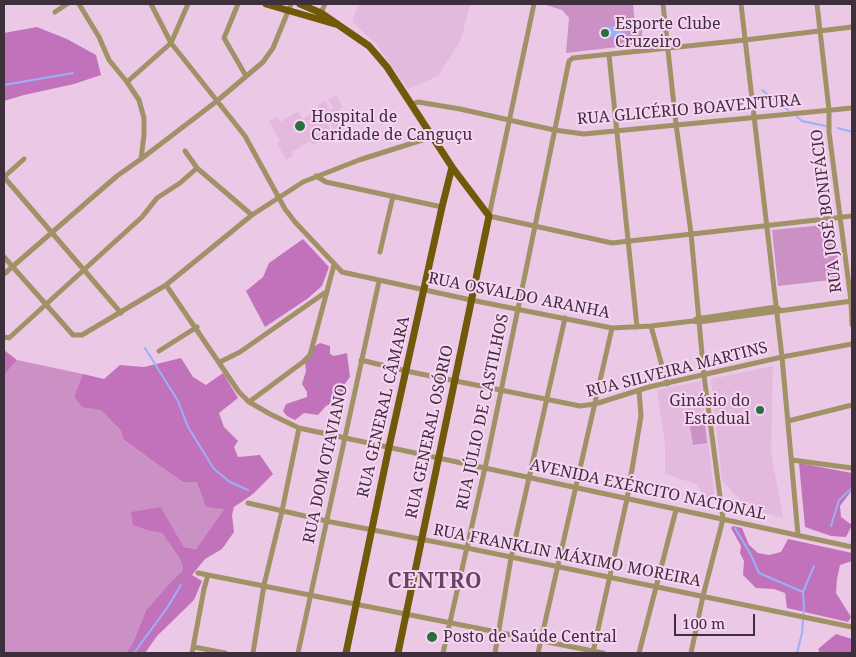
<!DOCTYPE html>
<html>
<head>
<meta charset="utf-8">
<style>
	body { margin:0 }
	#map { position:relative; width:856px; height:657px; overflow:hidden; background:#ecc8e7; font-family:"Noto Serif",serif }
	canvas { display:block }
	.frame { position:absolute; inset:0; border:5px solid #3d2f3b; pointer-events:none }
	.scale { position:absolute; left:674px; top:614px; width:81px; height:22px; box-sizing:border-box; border:2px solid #3d2f3b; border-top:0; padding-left:6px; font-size:15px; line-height:18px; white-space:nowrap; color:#3d2f3b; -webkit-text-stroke:4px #f9d5f4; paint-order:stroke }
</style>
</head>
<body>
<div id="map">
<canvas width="856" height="657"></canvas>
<div class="frame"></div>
<div class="scale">100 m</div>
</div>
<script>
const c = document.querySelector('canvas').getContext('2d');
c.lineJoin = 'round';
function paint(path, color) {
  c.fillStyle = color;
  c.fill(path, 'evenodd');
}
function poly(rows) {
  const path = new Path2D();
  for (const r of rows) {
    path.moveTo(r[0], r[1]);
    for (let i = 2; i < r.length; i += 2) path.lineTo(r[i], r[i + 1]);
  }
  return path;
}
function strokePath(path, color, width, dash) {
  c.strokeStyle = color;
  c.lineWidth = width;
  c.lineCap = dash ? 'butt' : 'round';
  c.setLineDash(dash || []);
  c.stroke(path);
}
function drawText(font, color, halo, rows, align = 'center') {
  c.font = font + ' "Noto Serif",serif';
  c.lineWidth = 4;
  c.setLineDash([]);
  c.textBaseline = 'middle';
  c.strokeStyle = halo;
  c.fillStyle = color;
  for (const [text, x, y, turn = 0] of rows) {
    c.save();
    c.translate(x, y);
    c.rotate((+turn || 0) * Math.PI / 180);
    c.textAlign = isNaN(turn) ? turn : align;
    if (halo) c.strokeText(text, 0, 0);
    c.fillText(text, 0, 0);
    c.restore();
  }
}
paint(poly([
	[358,4,470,4,461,40,438,76,408,89,376,44,352,22],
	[336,95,343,107,338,110,340,114,347,111,350,116,343,120,345,124,334,129,329,120,332,119,329,113,323,116,335,138,328,142,320,141,313,145,310,141,292,152,293,155,286,160,277,143,280,141,269,121,277,116,280,122,298,111,303,119,311,114,314,118,321,113,317,105,325,101,330,110,333,108,328,99],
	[773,366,771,452,783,518,749,509,722,481,711,379],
	[701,381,715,500,706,498,696,484,665,474,665,444,657,390]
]), '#e3bade');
paint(poly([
	[543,4,633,4,635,23,641,22,643,44,566,53,569,18,562,10],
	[834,224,840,279,778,286,772,230],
	[17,360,83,374,74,396,101,410,121,431,123,439,154,462,183,482,197,482,224,509,196,549,184,547,161,507,150,531,162,533,180,559,183,570,168,585,146,610,133,643,126,653,4,653,4,375],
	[704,418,707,443,693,445,689,420]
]), '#cb91c4');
paint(poly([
	[37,27,67,39,96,55,101,75,74,84,24,95,4,101,4,33],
	[303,239,329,267,322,286,307,299,265,327,246,291,263,277,269,263],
	[320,343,330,346,330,354,334,356,347,353,350,377,344,385,344,395,336,401,326,406,318,415,304,413,295,420,287,416,283,411,286,404,307,397,307,392,302,384,306,371,305,362,315,346],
	[4,350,17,360,4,375],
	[181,358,193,377,206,385,223,373,238,398,219,413,224,427,238,441,234,447,238,457,260,455,273,474,253,494,234,507,232,515,234,532,222,549,205,559,192,575,202,581,194,600,157,636,145,653,126,653,133,643,146,610,168,585,183,570,180,559,162,533,150,531,133,525,131,512,161,507,184,547,196,549,224,509,206,507,197,482,183,482,154,462,123,439,121,431,101,410,82,407,74,396,83,374,104,379,120,365,144,367],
	[799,463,852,473,852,490,840,506,841,517,852,525,846,537,831,536,805,527],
	[733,526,742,528,749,545,758,553,769,555,781,552,788,539,852,553,852,561,840,565,837,579,836,593,851,617,848,622,787,608,785,593,774,589,756,588,743,575,744,561,740,553,741,546,731,528],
	[836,634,852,639,852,653,820,653,818,649]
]), '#c272bb');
paint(poly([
	[625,25,626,35,605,38,604,27]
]), '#99b0fa');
strokePath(poly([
	[4,85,73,73],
	[762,90,788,110],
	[797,117,802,121,826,126],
	[838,128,852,132],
	[145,348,178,401,188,427,214,469,230,482,248,490],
	[831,526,839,500,852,488],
	[735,528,751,555,759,573,803,592],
	[134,653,167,608,181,585],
	[797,653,802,633,804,607,803,592,814,566]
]), '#99b0fa', 2);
strokePath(poly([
	[79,4,99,37,109,60,127,82,139,100,144,118,144,135,141,159],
	[151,4,171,43,245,136,285,209,295,222,342,272,471,300,612,328,651,326,693,321,699,322,852,301],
	[238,4,224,38,246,76],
	[534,4,489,216,612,243,852,216],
	[663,4,676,124,691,233,704,376,723,519,703,596,691,653],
	[741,4,782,357,798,535],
	[817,4,829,110,829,132,851,301,852,325],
	[55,12,67,4],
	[320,15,325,4],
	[609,55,637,327],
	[127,82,171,43,188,4],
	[412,104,418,102,460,109,554,130,584,134,852,108],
	[185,151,197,168,252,215],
	[316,176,326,182,442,207],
	[4,177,121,313],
	[4,177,24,159],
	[380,252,393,196],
	[4,257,73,335,82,335,166,285,252,215,303,182,359,160,432,137],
	[4,274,117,176,141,159,217,101,263,62,273,48,291,4],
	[166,285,239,392,249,402,270,414,299,428,852,547],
	[696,319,776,307,779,309],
	[651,326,667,384],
	[4,337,9,338,142,217,157,198,180,183,197,168],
	[159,351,197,327],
	[361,360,406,371,580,406,595,404,649,387,782,357,852,344],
	[220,362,240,352,326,292],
	[249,402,303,362,310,355,334,265],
	[788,421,852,405],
	[792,460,852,468],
	[248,503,331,522,467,548,852,627],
	[198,573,603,653],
	[194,647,225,653],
	[593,652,627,499,641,416,639,390],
	[192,653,204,589,208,575],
	[253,653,264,585,282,511,299,428],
	[298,653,379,281],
	[443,653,487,459,569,61,573,58,745,40,852,27],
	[495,653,511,558,565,318],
	[538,653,612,328],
	[639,653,676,510]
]), '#a19167', 5);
strokePath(poly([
	[266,4,335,24],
	[300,4,321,13,369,46,387,67,452,167,489,216,398,653],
	[346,653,389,447,442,207,452,167]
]), '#705909', 7);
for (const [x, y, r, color] of [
	[605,33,5,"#27703d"],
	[300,126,6,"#27703d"],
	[760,410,5,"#27703d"],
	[432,637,6,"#27703d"]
]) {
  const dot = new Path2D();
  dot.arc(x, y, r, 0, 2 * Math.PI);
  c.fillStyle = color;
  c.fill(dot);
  strokePath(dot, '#f9d5f4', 2);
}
drawText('16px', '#3d2f3b', '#f9d5f4', [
	["Esporte Clube",615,24],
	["Cruzeiro",615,42],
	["Hospital de",311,117],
	["Caridade de Canguçu",311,135],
	["Ginásio do",750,401,"right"],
	["Estadual",750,419,"right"],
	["Posto de Saúde Central",443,637]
], 'left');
drawText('16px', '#3d2f3b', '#f9d5f4', [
	["RUA GLICÉRIO BOAVENTURA",689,110,-5],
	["RUA JOSÉ BONIFÁCIO",827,211,-97],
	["RUA OSVALDO ARANHA",519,296,11],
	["RUA SILVEIRA MARTINS",677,370,-14],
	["RUA GENERAL CÂMARA",384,407,-77],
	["RUA JÚLIO DE CASTILHOS",483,412,-78],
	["RUA GENERAL OSÓRIO",430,432,-78],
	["RUA DOM OTAVIANO",326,464,-78],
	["AVENIDA EXÉRCITO NACIONAL",648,490,12],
	["RUA FRANKLIN MÁXIMO MOREIRA",567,556,11]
]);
c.letterSpacing = '1px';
drawText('bold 21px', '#634660', '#f9d5f4', [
	["CENTRO",435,582]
]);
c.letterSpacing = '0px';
</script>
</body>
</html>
